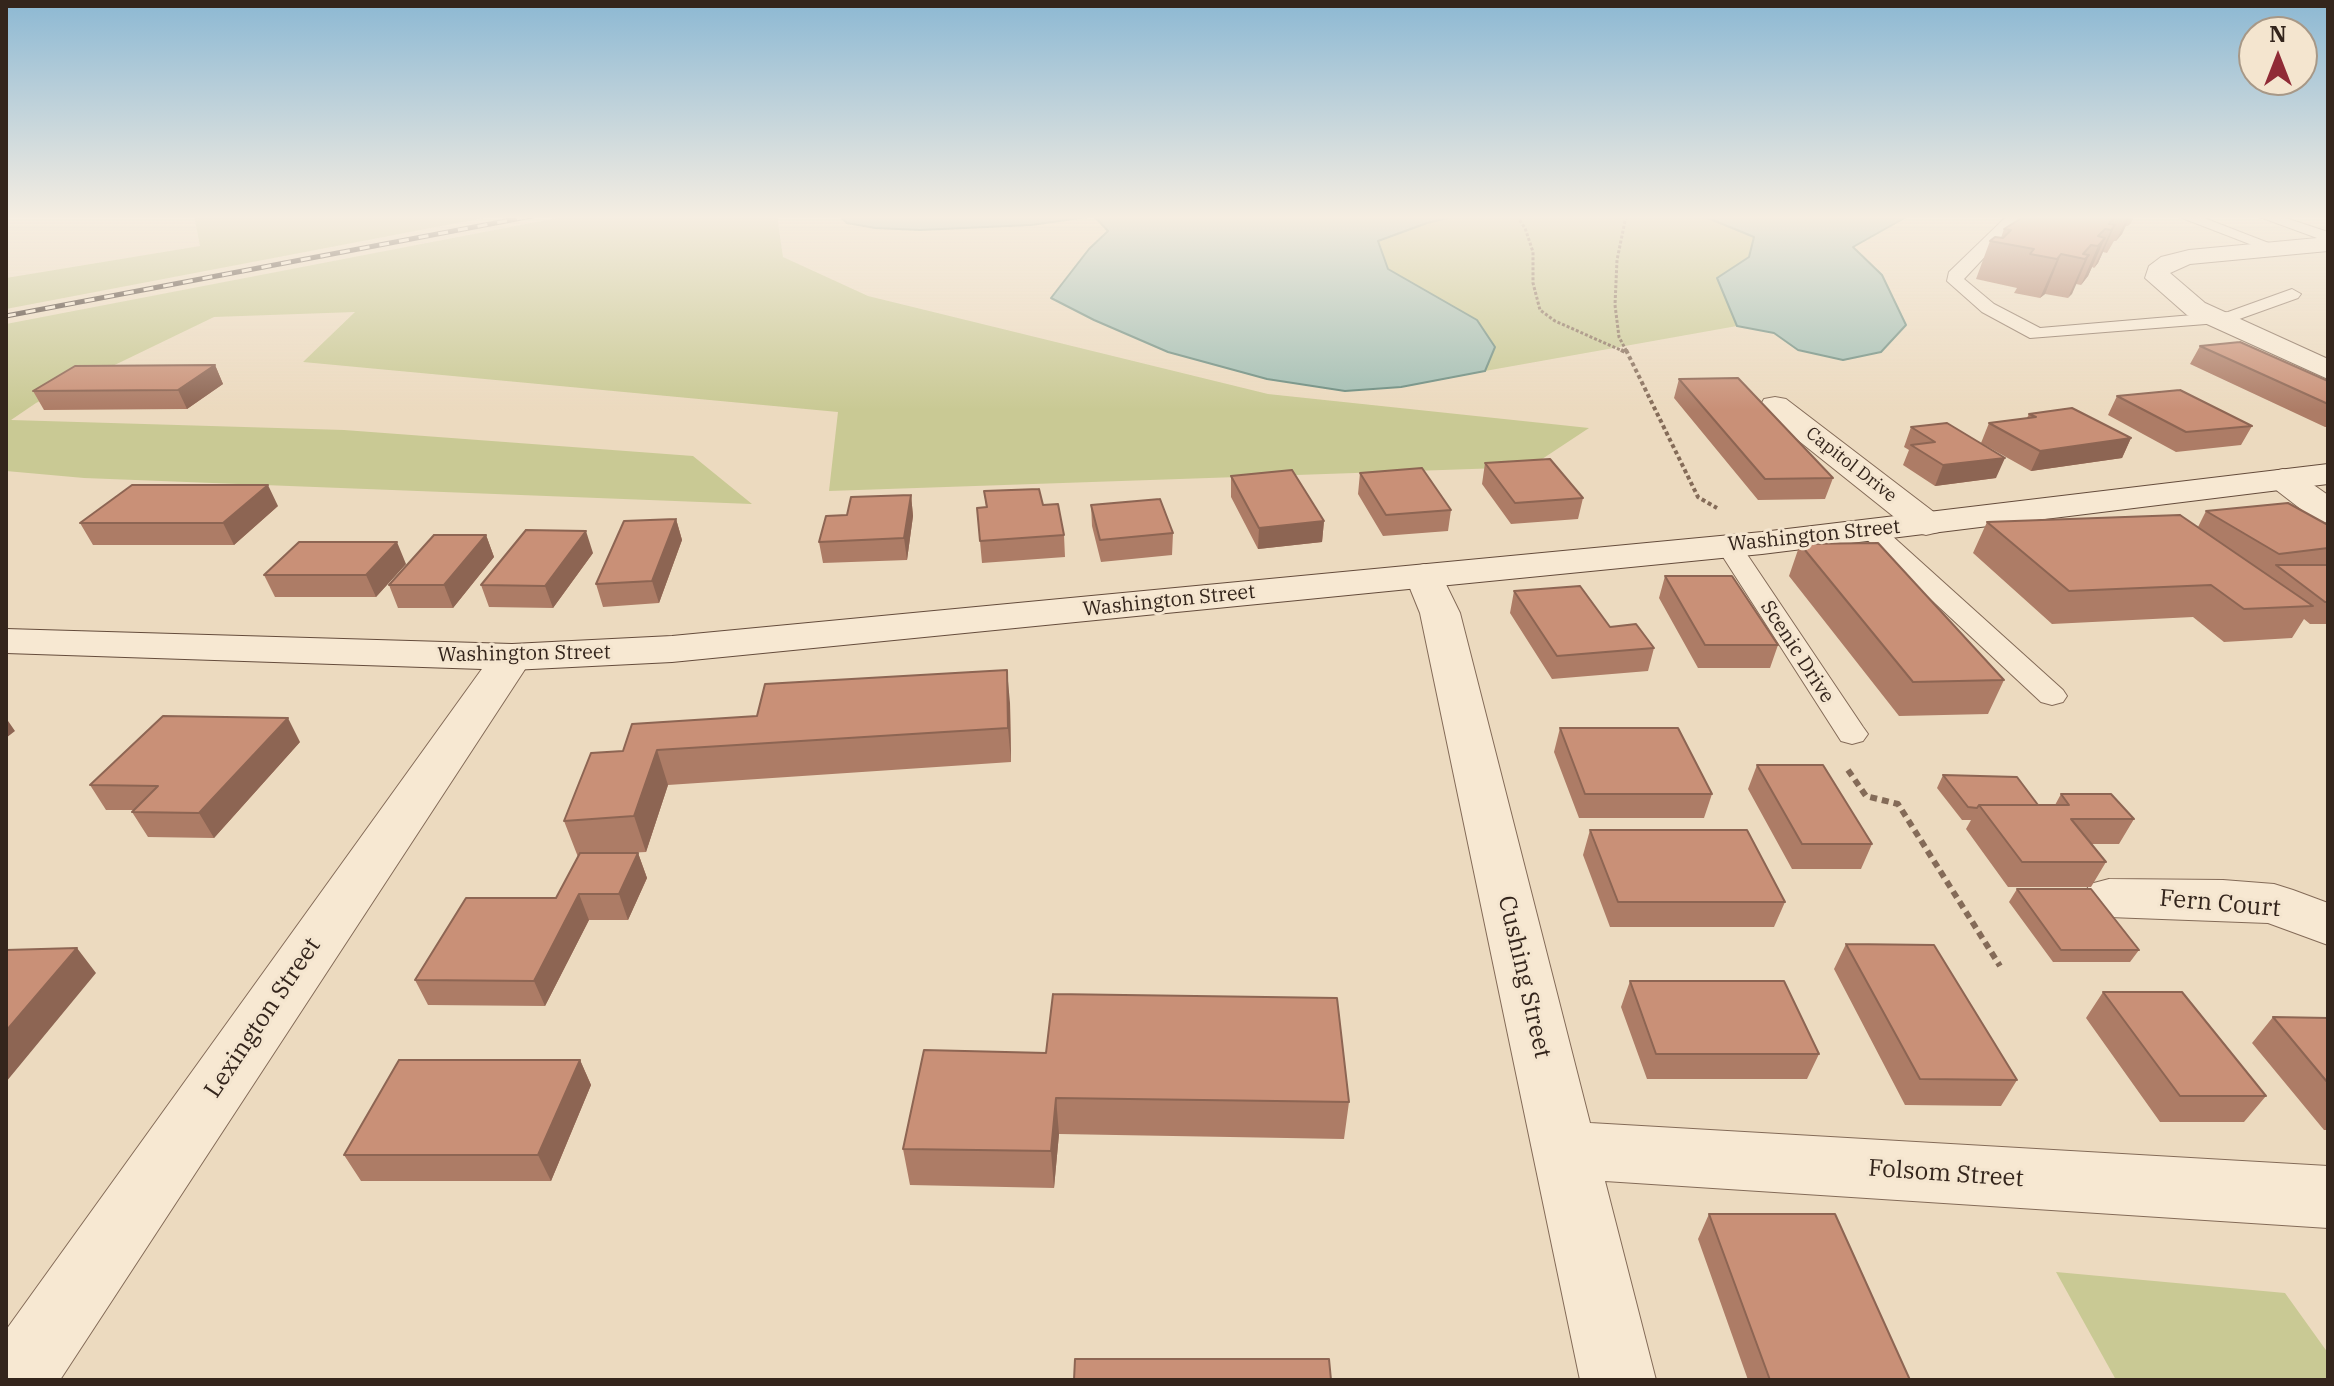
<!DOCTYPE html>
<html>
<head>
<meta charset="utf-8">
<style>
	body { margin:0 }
	#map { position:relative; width:2334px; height:1386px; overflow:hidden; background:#ecdabf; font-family:"IBM Plex Serif",serif }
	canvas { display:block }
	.frame { position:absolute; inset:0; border:8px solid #34251c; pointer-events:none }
	.north { position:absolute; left:2238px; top:16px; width:80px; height:80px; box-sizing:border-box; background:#f4e5cf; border:2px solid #a79887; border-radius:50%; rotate:0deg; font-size:22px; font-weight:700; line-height:32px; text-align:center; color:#34251c }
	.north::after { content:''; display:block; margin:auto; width:28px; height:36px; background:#902b36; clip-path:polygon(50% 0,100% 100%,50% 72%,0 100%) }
</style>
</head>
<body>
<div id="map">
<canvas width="2334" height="1386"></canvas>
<div class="frame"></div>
<div class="north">N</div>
</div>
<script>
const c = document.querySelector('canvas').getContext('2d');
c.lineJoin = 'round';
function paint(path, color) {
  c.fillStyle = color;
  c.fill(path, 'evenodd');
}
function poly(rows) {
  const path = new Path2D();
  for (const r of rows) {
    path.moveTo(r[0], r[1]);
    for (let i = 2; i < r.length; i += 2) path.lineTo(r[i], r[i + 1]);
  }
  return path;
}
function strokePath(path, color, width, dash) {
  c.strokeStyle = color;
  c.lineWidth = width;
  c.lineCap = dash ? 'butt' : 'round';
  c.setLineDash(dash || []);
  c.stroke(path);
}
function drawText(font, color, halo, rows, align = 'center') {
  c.font = font + ' "IBM Plex Serif",serif';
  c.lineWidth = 6;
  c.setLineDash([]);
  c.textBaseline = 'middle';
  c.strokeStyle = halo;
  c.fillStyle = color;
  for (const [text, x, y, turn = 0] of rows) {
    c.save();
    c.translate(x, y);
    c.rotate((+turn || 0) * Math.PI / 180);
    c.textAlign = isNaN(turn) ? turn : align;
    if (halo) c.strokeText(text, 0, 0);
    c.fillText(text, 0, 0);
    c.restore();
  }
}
paint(poly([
	[194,216,494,216,6,309,6,278,200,246],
	[567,216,777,216,783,257,868,296,1268,394,1589,428,1530,467,829,491,838,412,303,362,355,312,214,317,36,403,11,420,344,430,693,456,752,504,84,478,6,471,6,324],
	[1456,216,1703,216,1754,236,1750,257,1717,278,1737,326,1485,371,1495,347,1477,320,1388,269,1378,241,1427,223],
	[2056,1272,2285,1293,2328,1353,2328,1380,2116,1380]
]), '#c9c994');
const water = poly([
	[839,216,1456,216,1427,223,1378,241,1388,269,1477,320,1495,347,1485,371,1401,387,1345,391,1267,379,1168,352,1094,320,1051,298,1089,249,1108,231,1094,216,1031,225,920,230,875,228,847,223,839,216],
	[1703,216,1908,216,1853,247,1882,275,1906,325,1881,352,1843,360,1798,350,1774,333,1737,326,1717,278,1749,257,1754,237,1703,216]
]);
paint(water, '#a2beb3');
strokePath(water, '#6a8b7f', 2);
const lane = poly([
	[2007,216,2023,216,1964,279,1994,304,2040,328,2228,312,2292,289,2301,294,2298,298,2231,322,2030,338,1982,312,1947,281,1949,272,2007,216],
	[2177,216,2199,216,2279,247,2271,252,2265,250,2177,216],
	[2257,216,2280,216,2328,232,2328,242,2257,216],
	[1871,523,1880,525,2063,690,2067,696,2063,702,2052,705,2041,702,1862,535,1859,530,1862,525,1871,523],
	[1729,538,1738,541,1863,727,1868,734,1863,741,1852,744,1841,741,1716,546,1720,541,1729,538]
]);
const street = poly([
	[2328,237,2328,251,2190,264,2170,273,2205,303,2328,359,2328,379,2187,315,2145,278,2149,266,2161,257,2189,250,2328,237],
	[1775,397,1786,399,1939,516,1944,524,1939,532,1926,535,1913,532,1764,413,1760,406,1764,399,1775,397],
	[2283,469,2295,472,2328,495,2328,523,2315,520,2271,486,2266,479,2271,472,2283,469],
	[1424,564,1438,568,1460,613,1590,1123,2328,1166,2328,1228,1605,1181,1656,1380,1580,1380,1420,613,1405,576,1410,568,1424,564],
	[512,644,527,648,533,657,60,1380,6,1380,6,1330,497,648,512,644],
	[2109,879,2223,880,2274,884,2293,890,2328,903,2328,945,2268,923,2109,917,2090,912,2082,898,2090,884,2109,879]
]);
const secondary = poly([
	[2328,464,2328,484,1762,554,672,662,512,670,6,653,6,629,512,644,672,636,1762,532,2328,464]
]);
strokePath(lane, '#846b58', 2);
strokePath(street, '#846b58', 2);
strokePath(secondary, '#654c3c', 2);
strokePath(poly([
	[1517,216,1525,228,1533,252,1533,283,1540,310,1555,321,1625,352],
	[1626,216,1617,260,1615,305,1619,337,1627,352]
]), '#846b58', 3, [3, 2]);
strokePath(poly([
	[1621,350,1625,352],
	[1626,350,1698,497,1717,508]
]), '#846b58', 4, [4, 3]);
strokePath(poly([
	[1848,770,1866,796,1898,804,2000,966]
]), '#846b58', 6, [7, 5]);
paint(lane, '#f7e8d2');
paint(street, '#f7e8d2');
paint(secondary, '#f7e8d2');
const rail = poly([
	[6,316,532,216]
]);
strokePath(rail, '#34251c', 5);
strokePath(rail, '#f4e5cf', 3, [10]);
paint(poly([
	[2020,216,2134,216,2131,223,2128,226,2126,226,2122,234,2116,241,2114,241,2107,253,2103,252,2098,263,2094,268,2092,267,2088,276,2081,285,2076,284,2068,298,2045,294,2040,298,2014,293,2017,288,1976,279,1990,241,2001,238,2004,229,2019,220],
	[2200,346,2328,381,2328,427,2325,427,2190,364],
	[215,365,223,384,187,409,44,410,33,391],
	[1679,379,1833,478,1825,499,1758,500,1674,398],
	[2117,396,2252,426,2241,445,2176,452,2108,415],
	[2029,414,2131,438,2122,458,2031,471,1981,443,1989,423,2027,418],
	[1911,427,1996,478,1935,486,1903,465,1909,450,1904,447],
	[1485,463,1583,498,1578,519,1511,524,1482,484],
	[1360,473,1451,510,1448,531,1383,536,1358,494],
	[1231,476,1324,521,1322,542,1258,549,1231,497],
	[984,491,1043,505,1064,535,1065,557,982,563,977,508,986,507],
	[911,495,913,516,907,560,823,563,819,542,847,515],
	[1091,505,1173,533,1172,555,1101,562,1092,526],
	[278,506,234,545,93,545,80,523],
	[2206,511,2328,525,2328,624,2310,624,2304,619,2292,638,2224,642,2193,617,2052,624,1973,553,1987,522,2198,527],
	[676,519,682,540,659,603,603,607,596,584],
	[486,535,494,557,453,608,398,608,389,585],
	[1800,544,2004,680,1988,714,1899,716,1789,576],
	[593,553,553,608,489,607,481,585],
	[406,564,376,597,275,597,264,575],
	[1665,576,1778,645,1770,668,1698,668,1659,598],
	[1514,591,1610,627,1654,648,1648,671,1552,679,1510,613],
	[1010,703,1011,762,668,785,646,852,626,853,638,853,647,878,628,920,589,920,545,1006,428,1005,415,980,556,898,578,857,564,821,623,751],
	[1560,728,1712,794,1704,818,1579,818,1554,752],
	[300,742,214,838,148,837,132,812,134,810,106,810,90,785],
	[1757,765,1872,844,1861,869,1792,869,1748,789],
	[1943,775,2038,805,2055,805,2061,794,2134,819,2119,844,2091,844,2106,862,2091,887,2008,887,1966,829,1971,820,1962,820,1937,788],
	[1590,830,1785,902,1774,927,1610,927,1583,855],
	[2017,889,2139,950,2130,962,2053,962,2009,902],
	[1846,944,2017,1080,2001,1106,1905,1105,1834,969],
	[1630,981,1819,1054,1807,1079,1647,1079,1621,1007],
	[2103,992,2266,1096,2244,1122,2160,1122,2086,1018],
	[2273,1017,2328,1018,2328,1130,2324,1130,2252,1043],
	[924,1050,1349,1102,1344,1139,1059,1134,1054,1188,910,1185,903,1149],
	[580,1060,591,1085,551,1181,361,1181,344,1155],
	[1709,1214,1910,1380,1748,1380,1698,1239]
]), '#ad7c66');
paint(poly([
	[2128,216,2130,216,2122,234,2116,241],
	[2115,225,2098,263,2094,268,2111,230],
	[2105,238,2088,276,2081,285,2098,246],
	[2061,254,2045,294,2040,298,2057,259],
	[2089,255,2072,294,2068,298,2085,259],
	[215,365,223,384,187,409,178,390],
	[2131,438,2122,458,2031,471,2040,451],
	[2005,458,1996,478,1935,486,1943,465],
	[268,485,278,506,234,545,223,523],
	[911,495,913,516,907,560,904,538],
	[676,519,682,540,659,603,652,581],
	[1324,521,1322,542,1258,549,1259,528],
	[586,531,593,553,553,608,545,586],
	[486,535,494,557,453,608,444,585],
	[397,542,406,564,376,597,366,575],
	[1007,670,1010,703,1011,762,1008,728],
	[6,718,15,731,6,738],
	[288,718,300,742,214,838,199,813],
	[657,750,668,785,646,852,634,816],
	[638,853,647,878,628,920,619,894],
	[579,894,589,920,545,1006,534,981],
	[77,948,96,973,6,1082,6,1031],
	[580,1060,591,1085,551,1181,538,1155],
	[1056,1098,1059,1134,1054,1188,1051,1151]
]), '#8d6553');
const building = poly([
	[2025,216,2115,216,2109,224,2115,225,2111,230,2105,229,2098,236,2105,238,2098,246,2091,245,2083,254,2089,255,2085,259,2061,254,2057,259,2030,254,2034,249,1990,241,1995,237,2003,238,2011,230,2004,229,2025,216],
	[2240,342,2328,381,2328,404,2200,346,2240,342],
	[215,365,178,390,33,391,75,366,215,365],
	[1738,378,1833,478,1765,479,1679,379,1738,378],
	[2180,390,2252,426,2186,432,2117,396,2180,390],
	[2072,408,2131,438,2040,451,1989,423,2036,417,2029,414,2072,408],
	[1947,423,2005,458,1943,465,1911,445,1935,442,1911,427,1947,423],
	[1550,459,1583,498,1515,503,1485,463,1550,459],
	[1422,468,1451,510,1386,515,1360,473,1422,468],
	[1292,470,1324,521,1259,528,1231,476,1292,470],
	[132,485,268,485,223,523,80,523,132,485],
	[1039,489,1043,505,1058,504,1064,535,980,541,977,508,987,507,984,491,1039,489],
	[911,495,904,538,819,542,826,516,847,515,851,497,911,495],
	[1160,499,1173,533,1100,540,1091,505,1160,499],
	[2288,503,2328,525,2328,548,2279,554,2206,511,2288,503],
	[2180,515,2313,606,2244,609,2211,585,2069,591,1987,522,2180,515],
	[676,519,652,581,596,584,624,521,676,519],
	[526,530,586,531,545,586,481,585,526,530],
	[434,535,486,535,444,585,389,585,434,535],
	[299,542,397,542,366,575,264,575,299,542],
	[1878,543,2004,680,1913,682,1800,544,1878,543],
	[2276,565,2328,565,2328,602,2325,602,2276,565],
	[1665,576,1732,576,1778,645,1705,645,1665,576],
	[1580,586,1610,627,1636,624,1654,648,1557,656,1514,591,1580,586],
	[1007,670,1008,728,657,750,634,816,564,821,591,753,623,751,632,724,757,716,765,684,1007,670],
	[163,716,288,718,199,813,132,812,158,786,90,785,163,716],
	[1560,728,1678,728,1712,794,1585,794,1560,728],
	[1757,765,1823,765,1872,844,1802,844,1757,765],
	[1943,775,2017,777,2038,805,1979,805,1977,808,1968,807,1943,775],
	[2061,794,2111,794,2134,819,2071,819,2106,862,2022,862,1979,805,2069,805,2061,794],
	[1590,830,1747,830,1785,902,1618,902,1590,830],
	[580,853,638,853,619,894,579,894,534,981,415,980,466,898,556,898,580,853],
	[2017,889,2091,889,2139,950,2061,950,2017,889],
	[1846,944,1934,945,2017,1080,1920,1079,1846,944],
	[77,948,6,1031,6,950,77,948],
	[1630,981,1784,981,1819,1054,1656,1054,1630,981],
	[2103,992,2182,992,2266,1096,2180,1096,2103,992],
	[1053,994,1337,998,1349,1102,1056,1098,1051,1151,903,1149,924,1050,1046,1053,1053,994],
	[2273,1017,2328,1018,2328,1083,2273,1017],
	[399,1060,580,1060,538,1155,344,1155,399,1060],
	[1709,1214,1835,1214,1910,1380,1770,1380,1709,1214],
	[1075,1359,1329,1359,1331,1380,1074,1380,1075,1359]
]);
paint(building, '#c99077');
strokePath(building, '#8d6553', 2);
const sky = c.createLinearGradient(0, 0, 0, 410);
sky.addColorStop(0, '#8cb8d3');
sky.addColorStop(0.53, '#f6eee2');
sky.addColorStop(1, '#f6eee200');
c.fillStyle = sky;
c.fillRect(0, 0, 2334, 410);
drawText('18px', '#34251c', '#f4e5cf', [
	["Capitol Drive",1851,465,38]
]);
drawText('20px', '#34251c', '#f4e5cf', [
	["Washington Street",1814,536,-6],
	["Washington Street",1169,601,-6],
	["Scenic Drive",1797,652,57],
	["Washington Street",524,654,-1]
]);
drawText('24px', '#34251c', '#f4e5cf', [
	["Fern Court",2220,904,5],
	["Cushing Street",1524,977,77],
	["Lexington Street",263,1018,-56],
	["Folsom Street",1946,1174,4]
]);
</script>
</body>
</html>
